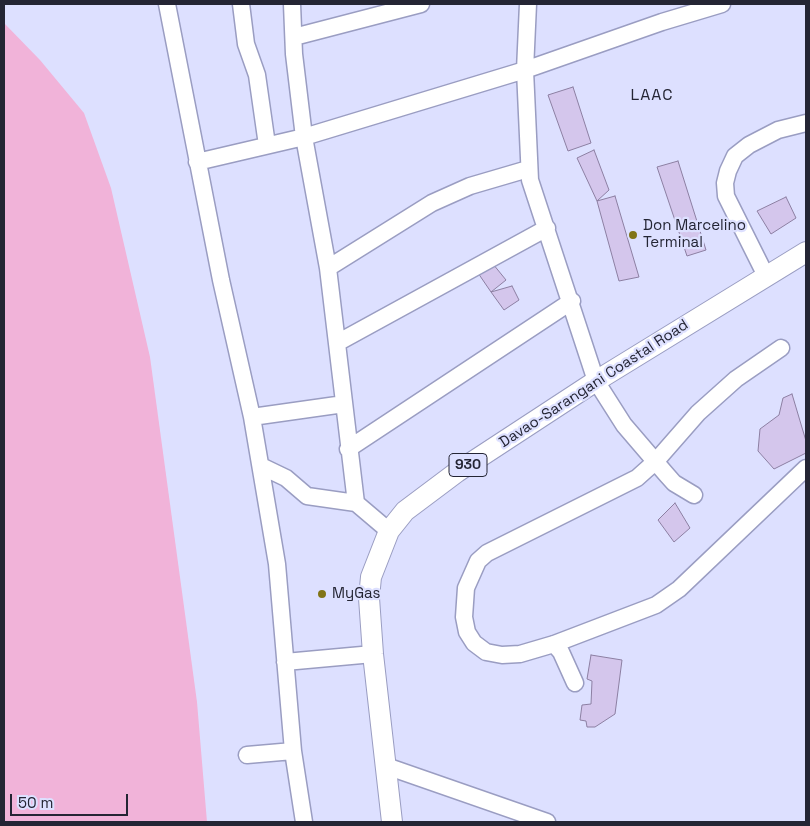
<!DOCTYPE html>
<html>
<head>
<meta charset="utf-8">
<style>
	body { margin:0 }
	#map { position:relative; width:810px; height:826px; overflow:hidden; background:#dde0ff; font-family:"Space Grotesk",sans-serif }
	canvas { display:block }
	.frame { position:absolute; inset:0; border:5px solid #242534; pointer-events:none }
	.scale { position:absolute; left:10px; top:794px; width:118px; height:22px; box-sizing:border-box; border:2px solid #242534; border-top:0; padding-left:6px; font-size:15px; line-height:18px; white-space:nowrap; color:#242534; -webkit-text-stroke:4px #dde0ff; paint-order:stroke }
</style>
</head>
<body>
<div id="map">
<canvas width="810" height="826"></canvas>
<div class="frame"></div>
<div class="scale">50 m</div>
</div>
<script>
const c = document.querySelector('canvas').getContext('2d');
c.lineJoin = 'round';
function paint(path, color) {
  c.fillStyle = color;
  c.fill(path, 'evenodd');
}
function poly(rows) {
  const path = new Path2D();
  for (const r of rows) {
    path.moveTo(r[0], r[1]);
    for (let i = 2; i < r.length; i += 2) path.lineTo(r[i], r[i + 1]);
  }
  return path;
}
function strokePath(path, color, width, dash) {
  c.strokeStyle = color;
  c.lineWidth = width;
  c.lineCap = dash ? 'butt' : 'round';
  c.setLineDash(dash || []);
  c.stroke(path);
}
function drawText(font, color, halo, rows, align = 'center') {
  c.font = font + ' "Space Grotesk",sans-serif';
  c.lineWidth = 4.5;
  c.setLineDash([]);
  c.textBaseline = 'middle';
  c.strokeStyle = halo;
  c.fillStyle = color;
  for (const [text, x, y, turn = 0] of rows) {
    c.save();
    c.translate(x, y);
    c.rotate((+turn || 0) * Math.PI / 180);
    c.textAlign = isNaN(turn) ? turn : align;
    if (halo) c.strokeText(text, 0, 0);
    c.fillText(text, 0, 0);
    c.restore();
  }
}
paint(poly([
	[4,23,40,60,84,113,111,188,150,357,197,702,207,822,4,822]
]), '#f1b3d9');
const building = poly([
	[573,87,591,143,568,151,548,95,573,87],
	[594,150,609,190,597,201,577,158,594,150],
	[678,161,706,250,687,256,657,167,678,161],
	[615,196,639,277,619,281,597,201,615,196],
	[786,197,796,218,771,234,757,211,786,197],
	[493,264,506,280,491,292,478,273,493,264],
	[512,286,519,300,504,310,491,292,512,286],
	[792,394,806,441,806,453,774,469,758,451,760,429,779,415,783,398,792,394],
	[675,503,690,528,674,542,658,520,675,503],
	[591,655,622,660,615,714,595,727,587,727,586,721,580,720,582,705,591,704,592,681,587,679,591,655]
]);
paint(building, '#d4c6ec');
strokePath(building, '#8c7fa2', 1);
const minor = poly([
	[167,4,221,280,252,417,277,564,293,751,247,755],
	[241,4,246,44,257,75,267,145],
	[292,4,294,54,304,137,328,268,356,503,389,531],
	[528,4,525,70,530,180,596,381,624,425,666,474,674,483,694,495],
	[294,37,421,4],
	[197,162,304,137,525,70,662,22,722,4],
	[328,268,432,203,470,186,528,169],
	[766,276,726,196,725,183,728,171,735,156,749,145,778,130,806,123],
	[337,343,547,228],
	[781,348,736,379,698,413,656,461,637,478,487,553,478,561,466,588,464,617,467,632,474,643,486,652,502,655,520,654,554,644,656,605,679,589,806,468],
	[252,417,344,404],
	[348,449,572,301],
	[261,466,286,478,307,496,356,503],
	[554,644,561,652,575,683],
	[285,662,373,654],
	[293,751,304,822],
	[386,766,547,822]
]);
const major = poly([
	[392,822,373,654,369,598,371,577,389,531,405,511,457,472,596,381,806,252]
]);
strokePath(minor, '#9a9dc2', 19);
strokePath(major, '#9a9dc2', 22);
strokePath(minor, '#fff', 16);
strokePath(major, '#fff', 20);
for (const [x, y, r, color] of [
	[633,235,5,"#817417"],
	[322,594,5,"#817417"]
]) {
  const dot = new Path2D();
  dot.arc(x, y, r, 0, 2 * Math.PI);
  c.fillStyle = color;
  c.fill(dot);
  strokePath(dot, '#dde0ff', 2);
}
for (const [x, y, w] of [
	[468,465,38]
]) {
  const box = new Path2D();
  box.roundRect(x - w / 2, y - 11.5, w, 23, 4);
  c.fillStyle = '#dde0ff';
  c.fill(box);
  strokePath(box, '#242534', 1);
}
drawText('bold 14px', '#242534', null, [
	["930",468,465]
]);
drawText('15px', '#242534', '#dde0ff', [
	["Don Marcelino",643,226],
	["Terminal",643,243],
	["MyGas",332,594]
], 'left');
drawText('15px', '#242534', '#dde0ff', [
	["Davao-Sarangani Coastal Road",594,384,-33]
]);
c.letterSpacing = '1px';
drawText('16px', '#242534', '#dde0ff', [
	["LAAC",652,96]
]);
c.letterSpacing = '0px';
</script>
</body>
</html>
